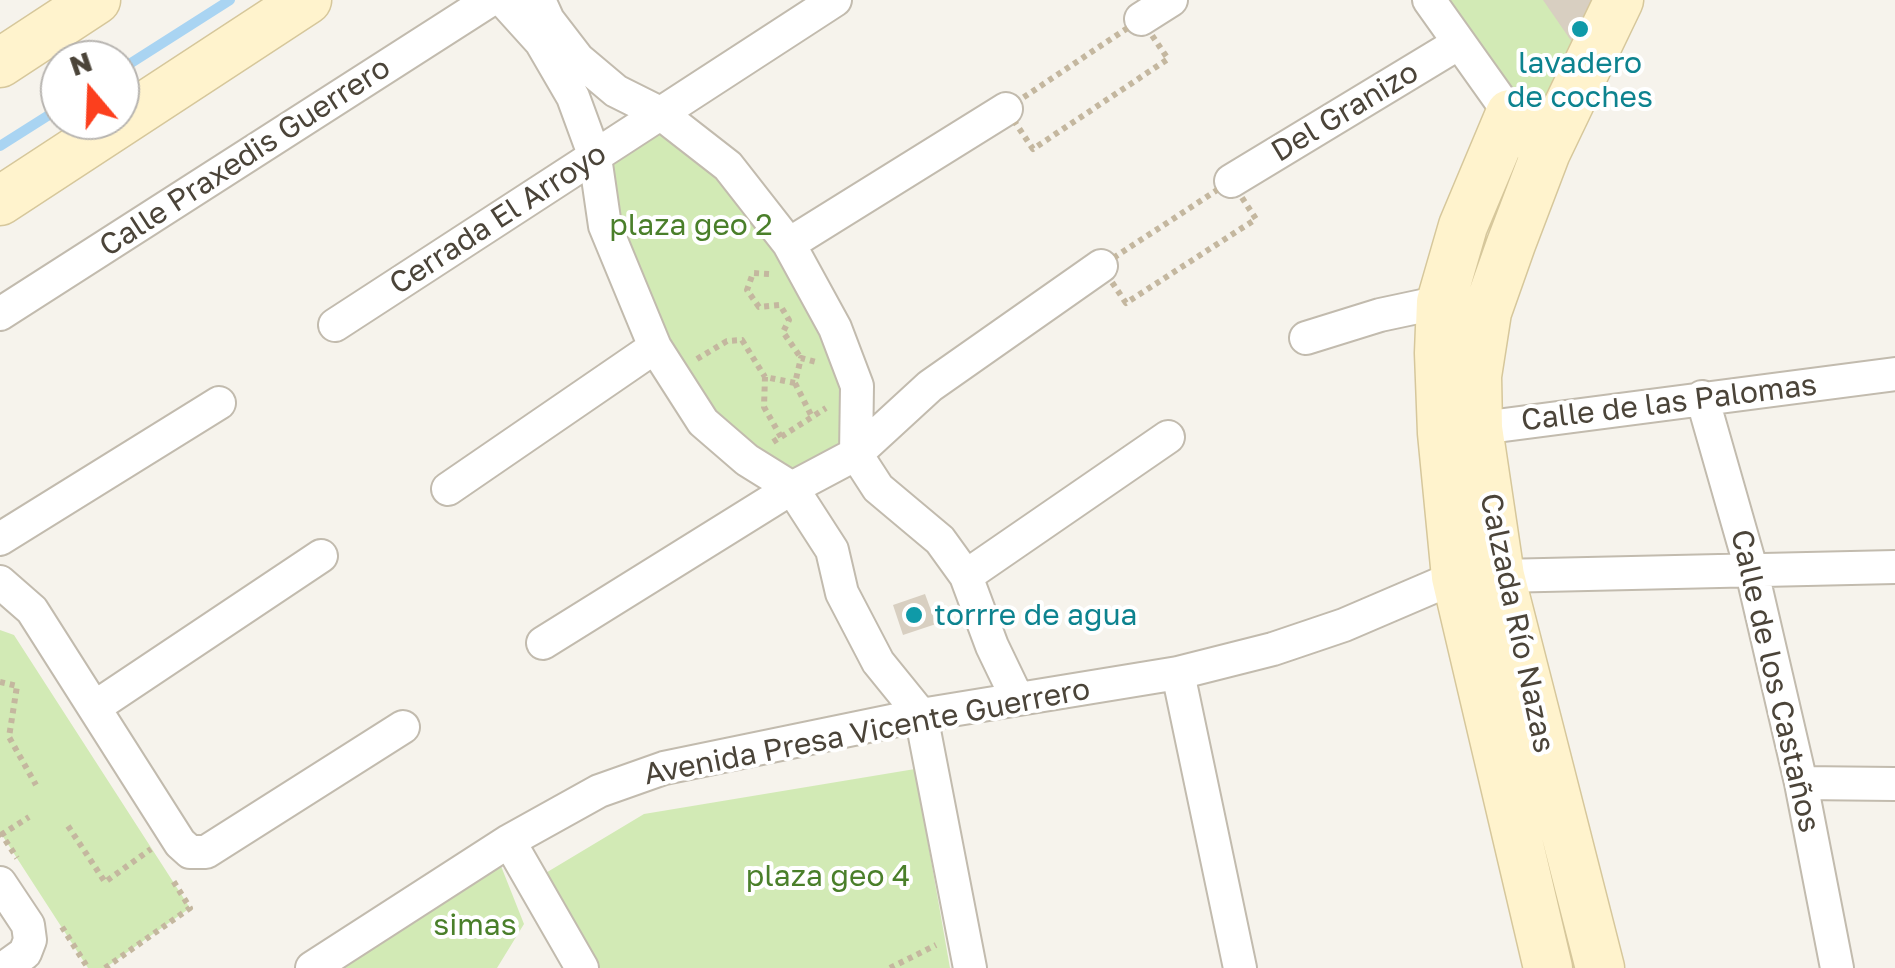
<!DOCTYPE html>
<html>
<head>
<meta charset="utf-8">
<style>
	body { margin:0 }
	#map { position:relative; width:1895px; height:968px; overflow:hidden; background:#f6f3ec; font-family:"Golos Text",sans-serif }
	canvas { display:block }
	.north { position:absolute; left:40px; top:40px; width:100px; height:100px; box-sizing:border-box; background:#fff; border:2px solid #b7b4b0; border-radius:50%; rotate:341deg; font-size:28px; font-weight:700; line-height:40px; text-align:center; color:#4b4439 }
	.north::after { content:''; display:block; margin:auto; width:35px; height:45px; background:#fc3f1d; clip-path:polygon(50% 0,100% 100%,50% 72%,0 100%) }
</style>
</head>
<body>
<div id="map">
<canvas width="1895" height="968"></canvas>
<div class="north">N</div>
</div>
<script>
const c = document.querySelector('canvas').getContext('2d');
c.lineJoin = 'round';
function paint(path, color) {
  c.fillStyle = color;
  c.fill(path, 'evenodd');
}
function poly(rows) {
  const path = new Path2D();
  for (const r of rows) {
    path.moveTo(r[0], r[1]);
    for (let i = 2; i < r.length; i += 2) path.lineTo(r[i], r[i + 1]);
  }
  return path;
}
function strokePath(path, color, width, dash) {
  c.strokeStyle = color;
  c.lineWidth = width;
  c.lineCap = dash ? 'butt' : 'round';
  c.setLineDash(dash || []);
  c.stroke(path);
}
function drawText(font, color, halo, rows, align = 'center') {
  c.font = font + ' "Golos Text",sans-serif';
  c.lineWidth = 8;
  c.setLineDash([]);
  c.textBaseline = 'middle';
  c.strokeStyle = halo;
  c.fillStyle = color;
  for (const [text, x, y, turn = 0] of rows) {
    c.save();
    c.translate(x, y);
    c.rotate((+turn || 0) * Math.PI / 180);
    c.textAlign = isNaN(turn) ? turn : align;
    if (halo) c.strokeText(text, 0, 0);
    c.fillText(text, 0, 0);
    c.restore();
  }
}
paint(poly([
	[1437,0,1612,0,1546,145],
	[662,118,786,248,866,442,791,487,704,418,657,344,599,159],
	[0,630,14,635,190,908,105,968,88,968,0,832],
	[915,769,950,968,599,968,544,874,644,814],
	[499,861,524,924,497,968,333,968]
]), '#d2eab5');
strokePath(poly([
	[120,70,230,0],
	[0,146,60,108]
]), '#a9d4f2', 10);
paint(poly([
	[1543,0,1610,0,1583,58],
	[925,594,936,624,903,635,893,605]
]), '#d8cfc1');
const street = poly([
	[503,0,541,42,573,97,595,157,605,226,655,347,703,422,747,460,792,488,832,550,842,593,878,662,921,715,970,968],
	[539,0,548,20,578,59,616,91,660,113,728,166,789,244,835,328,857,386,856,454,878,488,940,540,966,576,992,646,1017,698],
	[1429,0,1510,114],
	[1141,19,1171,0],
	[1231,181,1459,43],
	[789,244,1006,109],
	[0,314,490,0],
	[335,325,835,0],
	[1306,338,1380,315,1441,302],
	[1702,397,1752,572,1801,783,1837,968],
	[1458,431,1895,374],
	[448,489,655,347],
	[0,539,219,403],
	[966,576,1168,437],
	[0,582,32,610,180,843,190,852,206,852,403,727],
	[543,643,792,488,856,454,930,386,1101,266],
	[1178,673,1240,968],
	[95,707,321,556],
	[1801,783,1895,784],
	[509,841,582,968],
	[0,883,28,925,30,940,25,953,4,968],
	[312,968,509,841,599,791,664,768,921,715,1178,673,1273,649,1344,625,1456,577,1895,567]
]);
const secondary = poly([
	[0,63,96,0],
	[1546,152,1510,114,1463,226,1441,302,1439,353,1442,433,1456,577,1548,968],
	[0,201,307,0],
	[1600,968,1500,576,1478,428,1477,376,1487,312,1511,244,1546,152,1619,0]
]);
strokePath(street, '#c2bbae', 36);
strokePath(secondary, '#d6c79b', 51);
strokePath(poly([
	[1141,19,1168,59,1033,149,1006,109,1141,19],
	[1231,181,1256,219,1126,303,1101,266,1231,181],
	[769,274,753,273,747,290,759,307,780,305,789,320,783,332,801,358],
	[697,359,727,341,742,340,765,377],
	[795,383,812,417],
	[781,437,764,407,765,377,795,383,801,358,816,362],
	[773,442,826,408],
	[0,682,17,686,9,737,36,785],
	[68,826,105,882,151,849],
	[0,832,17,858],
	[1,835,29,817],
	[62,927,88,968],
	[105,968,190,908,172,879],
	[890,968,936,945]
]), '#c4b79f', 6, [5, 5]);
strokePath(street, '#fff', 32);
strokePath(secondary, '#fff3cd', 48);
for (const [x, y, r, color] of [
	[1580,29,10,"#0f9aa8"],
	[914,615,10,"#0f9aa8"]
]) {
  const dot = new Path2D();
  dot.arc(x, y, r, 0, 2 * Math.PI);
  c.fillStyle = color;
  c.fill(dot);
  strokePath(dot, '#fff', 4);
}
drawText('30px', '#0d838f', '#fff', [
	["lavadero",1580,63],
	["de coches",1580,97],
	["torrre de agua",934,615,"left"]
]);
drawText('30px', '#4b4439', '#fff', [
	["Del Granizo",1345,112,-31],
	["Calle Praxedis Guerrero",245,157,-33],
	["Cerrada El Arroyo",498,219,-33],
	["Calle de las Palomas",1669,403,-7],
	["Calzada Río Nazas",1517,623,78],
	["Calle de los Castaños",1775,681,77],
	["Avenida Presa Vicente Guerrero",867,732,-11]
]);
drawText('30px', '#4a7f2a', '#fff', [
	["plaza geo 2",691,225],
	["plaza geo 4",828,876],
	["simas",475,925]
]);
</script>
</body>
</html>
